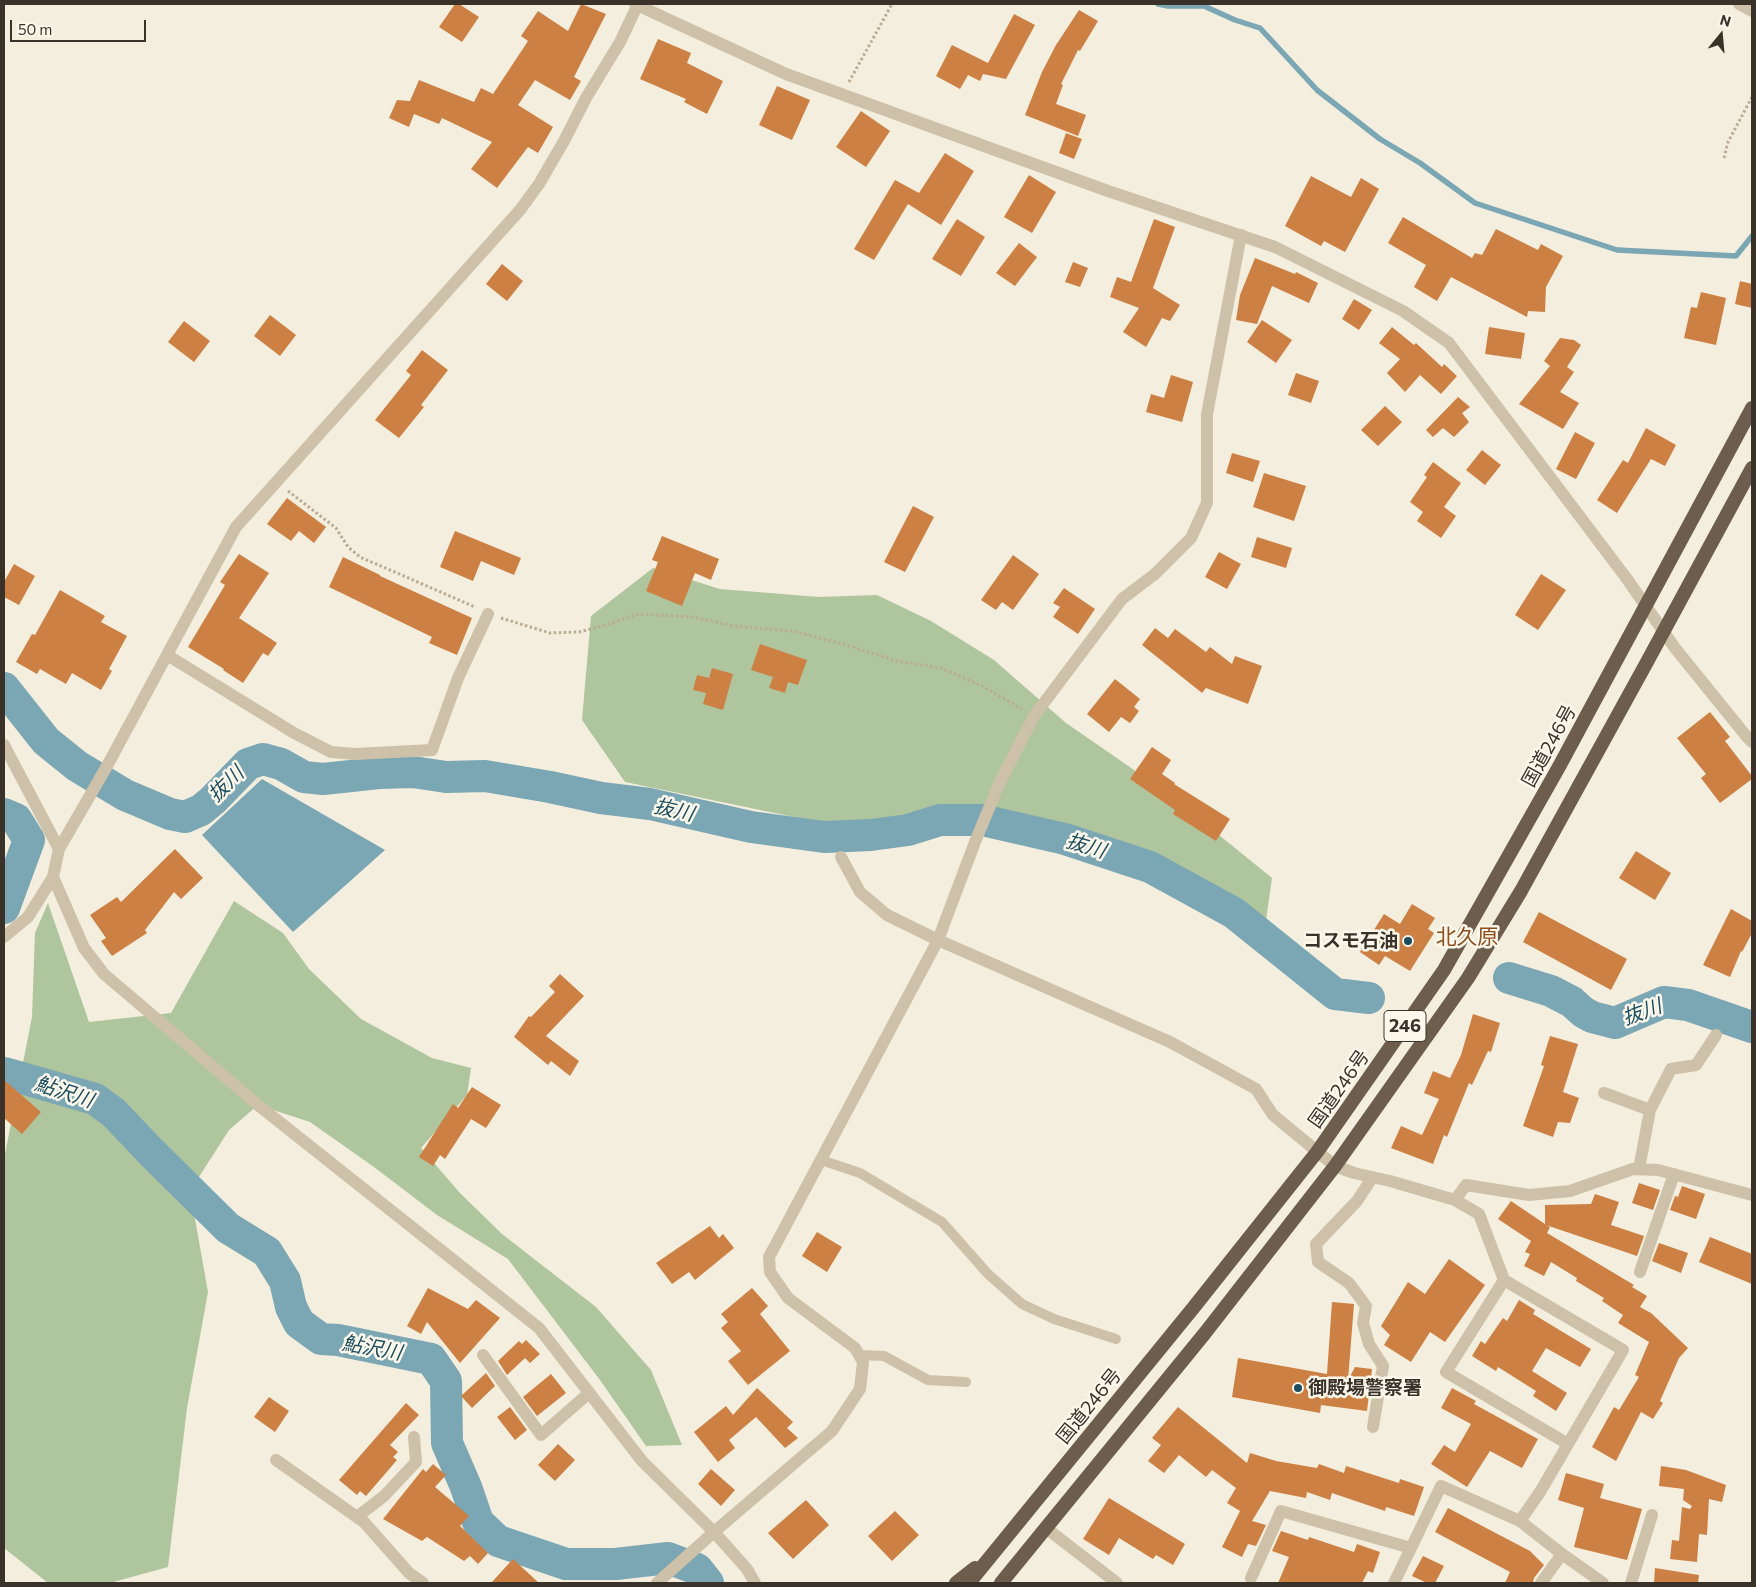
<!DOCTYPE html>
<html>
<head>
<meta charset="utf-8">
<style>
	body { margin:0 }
	#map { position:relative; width:1756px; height:1587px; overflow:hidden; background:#f4eede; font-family:Commissioner,sans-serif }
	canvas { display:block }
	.frame { position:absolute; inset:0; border:5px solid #3a3229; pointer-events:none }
	.north { position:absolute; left:1696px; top:10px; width:50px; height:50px; -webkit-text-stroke:4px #fbf7eb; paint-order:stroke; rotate:17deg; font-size:14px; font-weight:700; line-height:20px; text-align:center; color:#3a3229 }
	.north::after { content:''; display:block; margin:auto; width:18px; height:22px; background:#3a3229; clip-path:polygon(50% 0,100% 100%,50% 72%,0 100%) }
	.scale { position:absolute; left:10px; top:20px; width:136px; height:22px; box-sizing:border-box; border:2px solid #3a3229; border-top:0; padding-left:6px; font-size:15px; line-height:18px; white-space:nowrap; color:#3a3229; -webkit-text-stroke:4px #fbf7eb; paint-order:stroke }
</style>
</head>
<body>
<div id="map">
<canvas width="1756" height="1587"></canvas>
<div class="frame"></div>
<div class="north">N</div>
<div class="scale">50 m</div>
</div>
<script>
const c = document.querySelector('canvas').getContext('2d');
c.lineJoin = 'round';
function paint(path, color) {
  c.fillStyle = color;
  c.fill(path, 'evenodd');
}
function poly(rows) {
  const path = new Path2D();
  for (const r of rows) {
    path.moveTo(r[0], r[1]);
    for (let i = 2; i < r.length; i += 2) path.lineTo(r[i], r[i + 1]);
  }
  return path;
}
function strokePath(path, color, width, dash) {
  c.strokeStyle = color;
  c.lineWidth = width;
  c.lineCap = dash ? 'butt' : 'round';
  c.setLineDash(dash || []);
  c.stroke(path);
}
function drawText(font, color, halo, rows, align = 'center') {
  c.font = font + ' Commissioner,"Noto Sans JP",sans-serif';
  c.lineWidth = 5;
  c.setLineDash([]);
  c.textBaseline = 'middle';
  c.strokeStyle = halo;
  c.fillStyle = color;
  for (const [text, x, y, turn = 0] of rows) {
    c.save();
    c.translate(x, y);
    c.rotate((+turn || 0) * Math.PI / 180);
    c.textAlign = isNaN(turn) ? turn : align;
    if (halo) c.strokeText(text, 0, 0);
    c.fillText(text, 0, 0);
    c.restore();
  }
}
paint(poly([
	[653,568,720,589,819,597,877,595,931,621,994,660,1066,723,1166,792,1272,878,1265,927,1125,846,949,831,847,828,625,782,582,720,591,616],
	[234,901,283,933,309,969,361,1019,432,1058,471,1068,467,1095,421,1148,460,1193,502,1234,596,1307,651,1370,682,1445,646,1446,600,1380,508,1259,437,1215,374,1167,310,1122,258,1105,229,1130,190,1191,208,1292,187,1408,168,1567,110,1583,48,1583,4,1548,4,1159,32,1017,35,933,48,903,89,1022,171,1013]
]), '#afc59d');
paint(poly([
	[262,779,385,850,293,932,202,835]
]), '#7ba6b3');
strokePath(poly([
	[1158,4,1168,6,1204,6,1235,20,1260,28,1317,90,1380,139,1420,163,1475,203,1617,250,1736,256,1752,236]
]), '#7ba6b3', 5.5);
strokePath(poly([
	[4,688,46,741,77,766,125,795,170,814,185,817,201,810,213,800,248,764,263,759,281,764,304,777,323,779,379,773,413,772,446,777,485,776,550,787,601,798,650,804,751,827,824,837,871,835,908,830,940,820,982,820,1065,839,1150,867,1234,913,1335,994,1369,998],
	[4,814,16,819,29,840,4,908],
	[1509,978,1551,991,1572,1002,1583,1012,1592,1017,1615,1023,1664,1002,1688,1005,1752,1027],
	[4,1073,95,1099,114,1113,151,1152,228,1228,267,1252,285,1281,291,1307,299,1323,321,1339,338,1340,431,1359,446,1381,447,1443,466,1487,478,1522,498,1541,566,1564,616,1564,668,1558,697,1569,708,1583]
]), '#7ba6b3', 32);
paint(poly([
	[455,4,459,4,479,17,462,42,439,27],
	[581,4,606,14,574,77,581,81,570,100,535,80,518,105,553,127,538,153,528,147,497,188,471,169,492,142,442,118,439,124,414,114,409,127,389,118,397,100,410,101,419,80,474,102,481,88,493,94,528,41,521,36,538,11,568,31],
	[1079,10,1098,21,1080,51,1078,50,1061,84,1063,85,1056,104,1086,115,1078,136,1025,115,1042,72,1056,45],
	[1014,14,1035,25,1006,79,983,74,980,81,968,75,960,89,936,76,952,45,988,63],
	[658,39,691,53,687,63,723,81,707,114,684,102,686,99,640,79],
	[777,86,810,100,792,140,759,125],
	[861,111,890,131,866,167,836,147],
	[1066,133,1082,139,1074,159,1059,153],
	[945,153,974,171,941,225,908,204,874,260,854,249,895,180,919,193],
	[1029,175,1056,192,1032,233,1004,217],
	[1311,176,1351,197,1361,178,1379,189,1345,252,1324,241,1321,246,1285,226],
	[1403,217,1472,258,1475,253,1482,255,1496,229,1538,250,1541,244,1563,256,1546,287,1545,312,1528,311,1527,317,1451,277,1437,301,1414,287,1426,265,1388,243],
	[957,219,985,237,961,276,932,259],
	[1154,219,1175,227,1153,288,1180,305,1170,321,1162,318,1146,347,1123,332,1139,308,1110,297,1117,277,1131,282],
	[1019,243,1037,257,1015,286,996,273],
	[1255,258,1295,274,1296,272,1318,283,1309,303,1272,286,1257,324,1236,320,1240,295],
	[1073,262,1088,268,1080,287,1065,282],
	[502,264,523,281,507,301,486,284],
	[1740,281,1752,284,1752,308,1735,304],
	[1701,292,1726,298,1716,345,1684,338,1691,307,1697,308],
	[1354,299,1372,310,1359,330,1342,319],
	[270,315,296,335,280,356,254,336],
	[1262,320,1292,340,1276,363,1247,342],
	[184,321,210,341,194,362,168,342],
	[1392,327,1414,345,1416,343,1442,367,1444,364,1457,376,1441,394,1420,375,1405,392,1387,373,1400,359,1379,343],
	[1489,327,1525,333,1521,359,1485,354],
	[1560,338,1574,340,1581,345,1567,367,1574,372,1560,392,1579,403,1563,429,1519,404,1550,366,1544,361],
	[422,350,448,370,421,405,424,407,399,438,375,420,411,375,406,371],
	[1296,373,1319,381,1311,403,1288,395],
	[1171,375,1193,382,1182,422,1146,412,1151,394,1164,398],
	[1458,397,1470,407,1462,413,1469,422,1454,437,1443,428,1433,437,1426,430],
	[1385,406,1402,422,1378,446,1361,430],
	[1646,428,1676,445,1665,466,1651,459,1617,513,1597,500,1623,460,1628,463],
	[1575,432,1595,443,1576,479,1556,469],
	[1482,450,1501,465,1485,485,1466,470],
	[1232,453,1260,461,1253,482,1226,473],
	[1433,462,1461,483,1444,507,1456,516,1441,538,1417,521,1423,512,1410,502,1427,477,1424,475],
	[1264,473,1306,486,1294,521,1253,507],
	[287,498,326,527,314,543,299,531,291,541,267,524],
	[913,506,934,517,905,572,884,562],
	[455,531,521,558,514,575,481,561,473,581,440,567],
	[662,536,719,559,711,580,695,573,682,606,646,591,658,562,652,560],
	[1257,537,1292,548,1286,568,1251,557],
	[1219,552,1241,564,1227,589,1205,577],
	[239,554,269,573,239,618,277,643,268,656,263,653,243,683,223,670,224,669,188,647,225,585,220,582],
	[1013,555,1039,574,1013,610,1002,602,996,610,981,600],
	[343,557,380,575,380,576,472,618,457,655,429,643,432,637,329,587],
	[14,564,35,576,19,605,4,597,4,582],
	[1541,574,1566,590,1538,630,1515,615],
	[1064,588,1095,609,1078,634,1053,617,1060,607,1053,603],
	[60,590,105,616,101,622,127,636,109,669,112,671,101,690,72,673,66,684,40,669,37,674,16,662,32,634,35,635],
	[1155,628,1168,638,1175,629,1206,652,1210,647,1232,664,1235,656,1262,666,1248,704,1206,688,1202,693,1142,645],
	[760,644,807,660,798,685,788,682,785,693,769,688,773,677,751,670],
	[712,668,733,674,723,710,703,704,706,693,693,690,697,675,709,678],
	[1115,679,1140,699,1134,707,1139,711,1130,723,1121,717,1109,732,1087,714],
	[1710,712,1730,737,1725,741,1752,776,1752,779,1720,803,1701,778,1706,774,1677,738],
	[1152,747,1171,760,1162,774,1175,783,1174,784,1230,819,1216,841,1173,814,1175,810,1130,779],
	[175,849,203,878,181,899,174,892,145,930,147,933,112,956,101,941,106,938,90,915,117,897,121,902],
	[1636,851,1671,873,1655,900,1619,878],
	[1412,904,1435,918,1428,929,1434,933,1410,971,1385,956,1379,965,1360,952,1384,914,1400,924],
	[1731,909,1752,921,1752,933,1742,952,1741,951,1730,977,1703,965],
	[1539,912,1627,959,1611,990,1523,942],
	[560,974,584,996,546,1036,579,1061,570,1076,551,1061,548,1065,514,1037,529,1016,531,1017,555,992,549,986],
	[1473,1014,1500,1023,1491,1052,1488,1051,1472,1085,1469,1083,1447,1137,1444,1135,1433,1164,1391,1148,1401,1126,1422,1135,1439,1099,1424,1093,1433,1071,1450,1078,1461,1055],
	[1550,1036,1578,1044,1563,1092,1579,1098,1570,1123,1558,1122,1553,1137,1523,1126,1544,1066,1541,1065],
	[4,1080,41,1112,22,1134,4,1118],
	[472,1087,501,1105,486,1128,471,1119,445,1159,440,1155,433,1166,419,1157,453,1104,458,1108],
	[1639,1183,1660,1190,1653,1210,1632,1203],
	[1682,1186,1705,1194,1696,1219,1670,1210,1675,1196,1678,1197],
	[1595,1194,1619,1202,1611,1225,1644,1236,1637,1256,1546,1225,1550,1227,1547,1233,1634,1285,1632,1287,1647,1296,1640,1307,1651,1313,1688,1348,1679,1358,1660,1401,1663,1403,1653,1419,1641,1412,1616,1461,1592,1447,1614,1407,1619,1410,1639,1377,1635,1375,1649,1342,1618,1323,1623,1315,1602,1301,1604,1298,1576,1281,1577,1278,1551,1262,1544,1276,1524,1266,1530,1254,1525,1252,1531,1241,1498,1219,1511,1201,1545,1224,1545,1205,1591,1204],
	[710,1226,719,1238,723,1234,734,1248,695,1280,689,1272,672,1284,656,1263],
	[817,1232,842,1247,827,1272,802,1256],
	[1710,1237,1752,1254,1752,1284,1699,1262],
	[1659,1243,1688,1253,1681,1273,1652,1261],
	[1449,1259,1485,1285,1445,1342,1430,1332,1411,1362,1384,1345,1390,1335,1381,1326,1408,1282,1425,1294],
	[428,1288,468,1309,476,1300,500,1318,460,1363,427,1322,421,1334,407,1326],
	[752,1288,768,1306,760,1314,790,1351,748,1385,728,1361,741,1351,721,1328,728,1322,721,1314],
	[1519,1300,1535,1310,1533,1314,1591,1349,1580,1367,1546,1348,1532,1371,1567,1393,1556,1411,1533,1396,1536,1391,1498,1367,1496,1371,1472,1356,1481,1341,1485,1344,1503,1318,1507,1321],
	[1332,1302,1354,1304,1348,1380,1355,1367,1372,1369,1367,1411,1321,1405,1320,1413,1232,1397,1238,1358,1327,1374],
	[526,1340,540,1354,530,1363,525,1358,507,1375,498,1361,519,1341,522,1344],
	[486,1373,495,1386,472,1408,461,1396],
	[551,1374,566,1393,537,1416,523,1397],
	[757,1388,793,1422,787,1428,798,1438,785,1448,756,1417,729,1440,735,1448,718,1462,694,1432,726,1406,733,1415],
	[1452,1388,1476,1401,1474,1404,1538,1439,1522,1468,1490,1451,1467,1487,1431,1464,1444,1445,1455,1452,1471,1424,1441,1408],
	[269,1397,289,1411,275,1432,254,1417],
	[406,1403,419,1415,390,1445,398,1452,393,1457,397,1460,366,1496,360,1491,357,1495,339,1480],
	[510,1407,527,1430,515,1440,497,1417],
	[1178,1407,1247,1463,1250,1453,1276,1461,1317,1468,1319,1464,1344,1473,1346,1466,1399,1483,1400,1479,1424,1487,1414,1516,1386,1507,1385,1511,1332,1493,1330,1500,1307,1492,1306,1498,1270,1491,1252,1521,1266,1525,1256,1546,1248,1544,1242,1557,1222,1547,1240,1511,1227,1503,1236,1488,1212,1470,1206,1477,1179,1455,1164,1473,1148,1461,1161,1445,1152,1438],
	[558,1444,575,1460,555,1481,538,1465],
	[433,1464,446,1475,435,1487,469,1516,460,1526,488,1553,478,1564,470,1556,464,1561,427,1537,422,1541,383,1519,423,1469,426,1472],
	[1661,1466,1686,1470,1726,1485,1722,1502,1709,1499,1707,1535,1699,1534,1697,1562,1670,1559,1672,1540,1679,1541,1682,1507,1690,1509,1692,1506,1683,1500,1684,1489,1659,1486],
	[711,1469,735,1490,721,1506,698,1484],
	[1566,1473,1604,1484,1600,1498,1642,1509,1627,1560,1574,1547,1584,1508,1558,1500],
	[1109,1498,1185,1544,1173,1565,1156,1555,1153,1559,1119,1538,1109,1555,1083,1539],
	[806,1500,829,1525,793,1559,768,1533],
	[1448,1508,1530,1551,1544,1565,1534,1578,1533,1583,1505,1583,1510,1572,1435,1532],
	[895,1511,919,1535,892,1561,868,1536],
	[1281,1531,1308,1540,1309,1537,1354,1552,1357,1544,1380,1552,1373,1573,1368,1571,1362,1583,1278,1583,1289,1557,1272,1551],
	[1423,1556,1444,1566,1435,1583,1427,1583,1412,1576],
	[513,1559,539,1583,491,1583],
	[1655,1568,1699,1575,1698,1583,1654,1583]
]), '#cd8043');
strokePath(poly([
	[849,82,892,4],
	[1724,158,1728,142,1752,97],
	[288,491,336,528,348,547,360,557,475,607],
	[501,618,550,633,579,632,606,625,638,614,693,617,734,626,793,631,846,645,897,661,941,668,982,686,1022,709]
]), '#baab93', 3, [2.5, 2.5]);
strokePath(poly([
	[821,1160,860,1173,942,1222,988,1274,1022,1304,1054,1319,1116,1339],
	[859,1355,884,1356,928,1380,966,1382]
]), '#cec1a9', 10);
strokePath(poly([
	[635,4,786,74,1108,191,1275,247,1403,311,1449,343,1627,579,1675,648,1747,737,1752,742],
	[1739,4,1752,11],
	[167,655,294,733,331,752,355,754,432,750,458,678,488,614],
	[4,745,59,849],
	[841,857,860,892,887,915,938,940,1170,1042,1256,1089,1273,1115,1335,1166,1354,1173,1390,1181,1455,1200,1479,1214,1504,1280,1446,1372,1568,1444],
	[53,877,84,948,104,974,258,1105,539,1328,642,1461,714,1532,747,1569,755,1583],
	[4,937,28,917,53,877,59,849,107,766,236,527,520,210],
	[1604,1093,1650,1110],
	[1639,1169,1650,1110,1671,1069,1696,1065,1716,1035],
	[1372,1178,1357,1201,1316,1244,1318,1262,1349,1283,1366,1306,1363,1323,1369,1344,1383,1366,1373,1427],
	[1455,1200,1466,1185,1529,1195,1570,1191,1633,1169,1658,1170,1752,1195],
	[1640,1272,1674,1174],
	[1504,1280,1623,1350,1540,1492,1520,1521,1562,1554,1603,1583],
	[483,1355,541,1435,589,1393],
	[276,1460,364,1522,409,1573,423,1583],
	[357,1517,384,1496,416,1462,414,1437],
	[1046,1528,1117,1583],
	[1251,1578,1281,1511,1411,1548,1441,1486,1520,1521],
	[657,1583,714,1532,832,1431,860,1389,863,1362,855,1348,788,1298,770,1272,769,1257,938,940,975,842,999,784,1034,716,1122,599,1155,574,1191,538,1207,503,1207,414,1241,235],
	[1394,1583,1411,1548],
	[1541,1583,1562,1554],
	[1631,1583,1652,1515]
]), '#cec1a9', 12);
strokePath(poly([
	[520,210,539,184,564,141,586,98,620,42,638,4]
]), '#cec1a9', 12);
strokePath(poly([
	[956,1583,975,1568],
	[969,1583,1194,1307,1317,1152,1444,970,1560,765,1752,408],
	[1001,1583,1205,1333,1335,1166,1468,978,1521,891,1647,662,1752,468]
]), '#6c5d4c', 14);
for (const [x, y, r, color] of [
	[1408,941,5,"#1c4d5f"],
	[1298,1388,5,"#1c4d5f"]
]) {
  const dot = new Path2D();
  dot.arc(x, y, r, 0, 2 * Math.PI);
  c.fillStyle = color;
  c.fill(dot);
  strokePath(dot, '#fbf7eb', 2);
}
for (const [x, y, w] of [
	[1405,1026,42]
]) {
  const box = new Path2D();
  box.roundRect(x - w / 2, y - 15.5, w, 31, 4);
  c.fillStyle = '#fbf7eb';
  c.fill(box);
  strokePath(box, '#3a3229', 1);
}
drawText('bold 18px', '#3a3229', null, [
	["246",1405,1026]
]);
drawText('19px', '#3a3229', '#fbf7eb', [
	["国道246号",1549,746,-61],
	["国道246号",1339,1089,-55],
	["国道246号",1089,1406,-51]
]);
drawText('bold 19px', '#3a3229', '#fbf7eb', [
	["コスモ石油",1398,941],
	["御殿場警察署",1308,1388,"left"]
], 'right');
drawText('italic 20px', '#1c4d5f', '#fbf7eb', [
	["抜川",226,784,-44],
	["抜川",674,810,13],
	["抜川",1086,846,17],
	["抜川",1642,1012,-20],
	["鮎沢川",64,1092,18],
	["鮎沢川",372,1348,10]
]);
drawText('21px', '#8f4e1d', '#fbf7eb', [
	["北久原",1467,937]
]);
</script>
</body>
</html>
